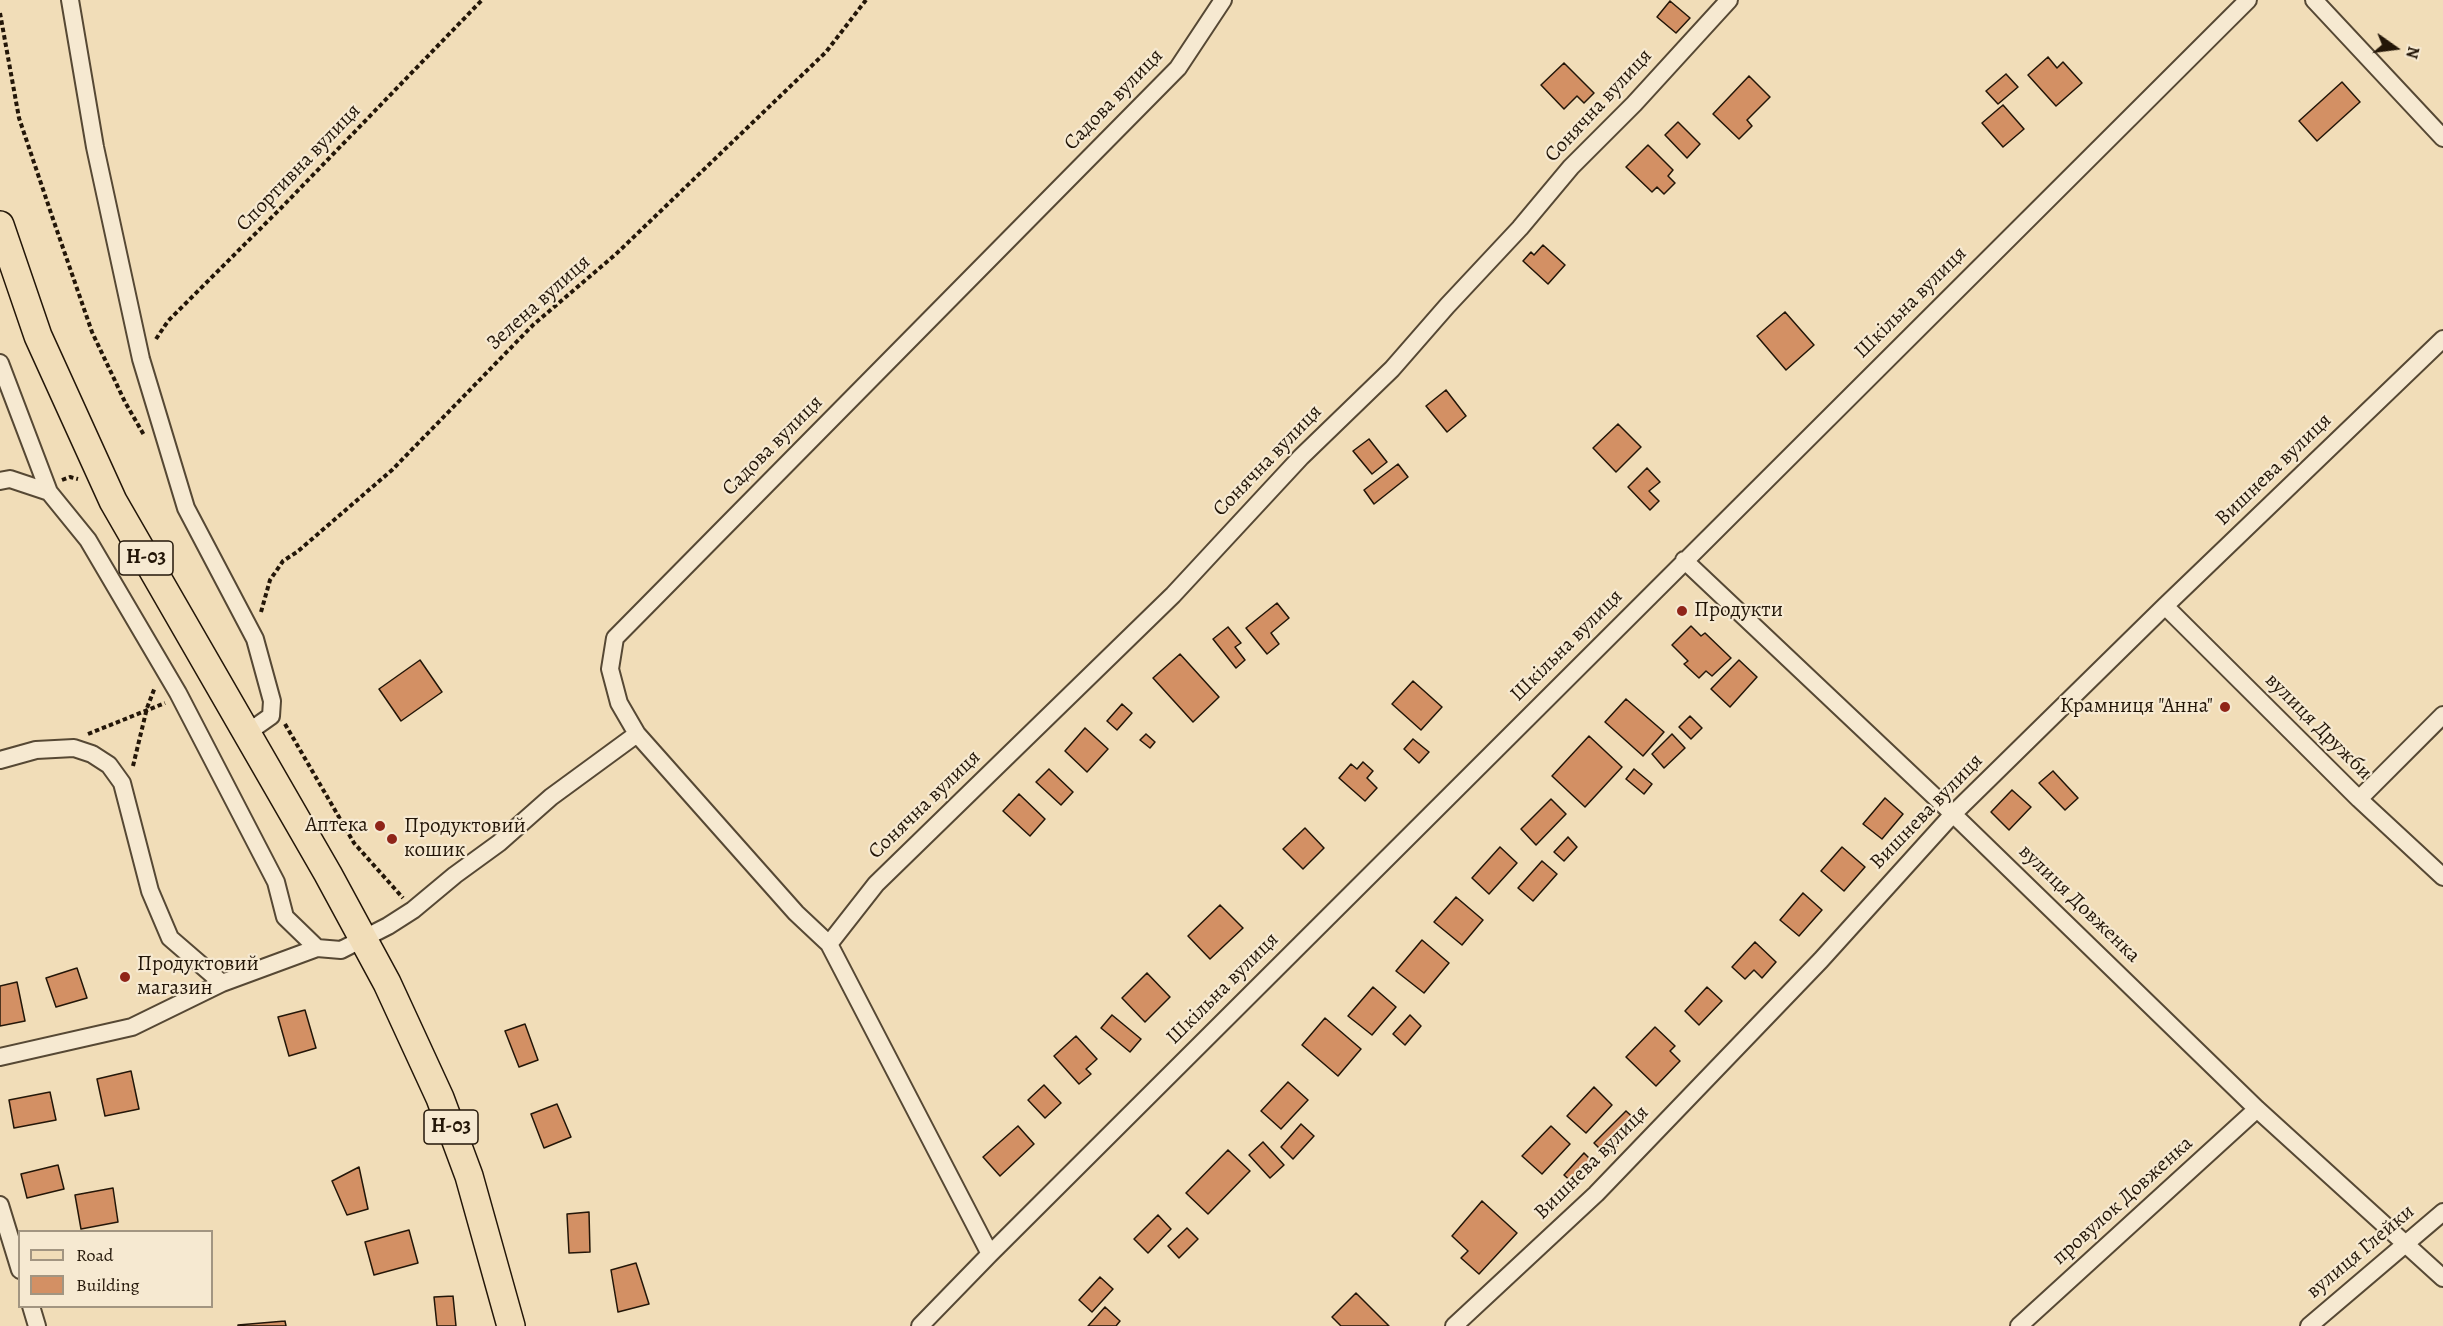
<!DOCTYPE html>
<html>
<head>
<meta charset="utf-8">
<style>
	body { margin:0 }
	#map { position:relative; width:2443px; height:1326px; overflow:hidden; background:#f1ddb8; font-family:Alegreya,serif }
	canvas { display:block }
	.legend { position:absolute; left:18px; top:1230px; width:195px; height:78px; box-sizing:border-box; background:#f6e9d1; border:2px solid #a29581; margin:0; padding:8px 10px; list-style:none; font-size:18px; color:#231608 }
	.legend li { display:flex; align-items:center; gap:12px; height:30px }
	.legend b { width:30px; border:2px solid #a29581 }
	.north { position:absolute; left:2365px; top:18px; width:60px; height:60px; -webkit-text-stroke:4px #f6e9d1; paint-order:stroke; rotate:104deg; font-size:16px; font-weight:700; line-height:24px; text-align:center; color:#231608 }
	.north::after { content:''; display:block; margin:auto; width:21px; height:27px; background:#231608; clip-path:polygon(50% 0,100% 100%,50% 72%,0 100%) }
</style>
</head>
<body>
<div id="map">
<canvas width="2443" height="1326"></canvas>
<ul class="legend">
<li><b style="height:8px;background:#f1ddb8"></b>Road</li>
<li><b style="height:16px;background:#d39064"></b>Building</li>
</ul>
<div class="north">N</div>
</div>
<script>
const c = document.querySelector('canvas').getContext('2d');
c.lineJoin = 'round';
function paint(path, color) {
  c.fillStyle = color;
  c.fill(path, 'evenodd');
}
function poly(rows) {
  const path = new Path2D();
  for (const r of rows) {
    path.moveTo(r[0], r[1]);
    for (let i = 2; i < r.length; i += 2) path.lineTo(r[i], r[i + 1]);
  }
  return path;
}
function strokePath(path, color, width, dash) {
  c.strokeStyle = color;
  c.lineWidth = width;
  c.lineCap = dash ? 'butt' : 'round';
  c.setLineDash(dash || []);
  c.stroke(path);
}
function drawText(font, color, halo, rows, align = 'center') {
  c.font = font + ' Alegreya,serif';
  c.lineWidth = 4.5;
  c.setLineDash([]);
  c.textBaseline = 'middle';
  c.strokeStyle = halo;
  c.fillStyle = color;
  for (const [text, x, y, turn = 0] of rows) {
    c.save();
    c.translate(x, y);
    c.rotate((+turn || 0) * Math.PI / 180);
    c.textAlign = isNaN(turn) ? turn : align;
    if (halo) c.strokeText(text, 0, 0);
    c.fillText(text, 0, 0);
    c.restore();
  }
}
const building = poly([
	[1670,1,1690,18,1676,33,1657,17,1670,1],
	[2048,57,2057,68,2063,62,2082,83,2056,106,2028,75,2048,57],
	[1564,63,1594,93,1584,103,1577,96,1564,109,1541,85,1564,63],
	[2006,74,2018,87,1998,104,1986,91,2006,74],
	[1749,76,1770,97,1747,120,1752,126,1739,139,1713,114,1749,76],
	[2342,82,2360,102,2317,141,2299,121,2342,82],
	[2003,105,2024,129,2003,147,1982,123,2003,105],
	[1678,122,1700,144,1687,158,1665,135,1678,122],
	[1648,145,1673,170,1668,176,1675,183,1664,194,1657,187,1652,192,1626,167,1648,145],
	[1543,245,1565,265,1548,284,1523,261,1531,252,1534,255,1543,245],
	[1785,312,1814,345,1786,370,1757,336,1785,312],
	[1446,390,1466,416,1447,432,1426,406,1446,390],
	[1618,424,1641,447,1616,472,1593,448,1618,424],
	[1369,439,1387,462,1372,474,1353,451,1369,439],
	[1398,464,1408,477,1374,504,1364,490,1398,464],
	[1647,468,1660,482,1649,491,1659,501,1650,510,1628,487,1647,468],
	[1277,603,1289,618,1271,633,1279,644,1267,654,1246,628,1277,603],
	[1691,626,1701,636,1705,633,1731,658,1712,676,1706,671,1699,678,1684,664,1688,661,1672,645,1691,626],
	[1228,627,1241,643,1235,647,1245,660,1236,668,1213,639,1228,627],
	[1180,654,1219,697,1193,722,1153,678,1180,654],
	[420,660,442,692,401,721,379,689,420,660],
	[1739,660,1757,677,1730,707,1711,689,1739,660],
	[1413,681,1442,707,1421,730,1392,704,1413,681],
	[1626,699,1664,732,1643,756,1605,722,1626,699],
	[1122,704,1132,713,1117,730,1107,721,1122,704],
	[1690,716,1702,728,1691,739,1679,727,1690,716],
	[1085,728,1108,749,1087,772,1065,751,1085,728],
	[1146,734,1155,742,1150,748,1140,740,1146,734],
	[1672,734,1685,748,1664,768,1652,754,1672,734],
	[1589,736,1622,767,1585,807,1552,776,1589,736],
	[1413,739,1429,752,1419,763,1404,749,1413,739],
	[1363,762,1373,771,1367,778,1377,788,1365,801,1339,778,1351,764,1357,769,1363,762],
	[1049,769,1073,792,1061,805,1036,782,1049,769],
	[1634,769,1652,784,1644,794,1626,779,1634,769],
	[2053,771,2078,798,2065,810,2039,783,2053,771],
	[2012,790,2031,807,2009,830,1991,812,2012,790],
	[1019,794,1045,819,1030,836,1003,811,1019,794],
	[1885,798,1903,814,1882,839,1863,824,1885,798],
	[1551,799,1566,814,1536,845,1521,829,1551,799],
	[1305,828,1324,848,1303,869,1283,849,1305,828],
	[1568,837,1577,847,1564,861,1554,852,1568,837],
	[1500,847,1517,863,1489,894,1472,878,1500,847],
	[1842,847,1865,867,1844,891,1821,871,1842,847],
	[1542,861,1557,874,1533,901,1518,888,1542,861],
	[1803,893,1822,910,1799,936,1780,920,1803,893],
	[1456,897,1483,920,1462,945,1434,922,1456,897],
	[1220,905,1243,928,1210,959,1188,936,1220,905],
	[1422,940,1449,963,1424,993,1396,971,1422,940],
	[1755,942,1776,962,1762,978,1754,970,1745,979,1732,967,1755,942],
	[77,968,87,998,56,1007,46,978,77,968],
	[1147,973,1170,997,1145,1022,1122,998,1147,973],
	[17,982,25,1021,0,1026,0,986,17,982],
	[1373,987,1396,1007,1372,1035,1348,1016,1373,987],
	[1707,987,1722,1001,1699,1025,1685,1011,1707,987],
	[305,1010,316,1048,289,1056,278,1017,305,1010],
	[1112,1015,1141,1039,1130,1052,1101,1028,1112,1015],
	[1410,1015,1421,1026,1405,1045,1393,1034,1410,1015],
	[1325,1018,1361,1049,1338,1076,1302,1045,1325,1018],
	[525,1024,538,1060,519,1067,505,1031,525,1024],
	[1655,1027,1675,1046,1670,1051,1680,1061,1656,1086,1626,1057,1655,1027],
	[1076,1036,1097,1059,1086,1069,1091,1074,1079,1084,1054,1056,1076,1036],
	[131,1071,139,1109,105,1116,97,1079,131,1071],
	[1288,1082,1308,1100,1281,1129,1261,1111,1288,1082],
	[1044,1085,1061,1103,1045,1118,1028,1100,1044,1085],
	[1594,1087,1612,1105,1586,1133,1567,1116,1594,1087],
	[50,1092,56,1120,14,1128,9,1100,50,1092],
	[557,1104,571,1137,544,1148,531,1114,557,1104],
	[1626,1111,1639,1123,1607,1156,1594,1143,1626,1111],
	[1301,1124,1314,1136,1293,1159,1281,1147,1301,1124],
	[1018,1126,1034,1144,1000,1176,983,1157,1018,1126],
	[1551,1126,1570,1144,1542,1174,1522,1156,1551,1126],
	[1263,1142,1284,1165,1270,1178,1249,1155,1263,1142],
	[1228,1150,1250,1171,1208,1214,1186,1193,1228,1150],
	[1584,1153,1595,1164,1575,1185,1564,1175,1584,1153],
	[58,1165,64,1189,27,1198,21,1174,58,1165],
	[359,1167,368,1209,347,1215,332,1181,359,1167],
	[113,1188,118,1222,81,1229,75,1195,113,1188],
	[1482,1201,1517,1233,1479,1274,1461,1258,1468,1251,1452,1236,1482,1201],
	[589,1212,590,1252,569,1253,567,1214,589,1212],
	[1158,1215,1171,1229,1148,1253,1134,1239,1158,1215],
	[1187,1228,1198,1239,1179,1258,1168,1246,1187,1228],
	[409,1230,418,1263,374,1275,365,1242,409,1230],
	[636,1263,649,1304,618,1312,611,1270,636,1263],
	[1100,1277,1113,1289,1092,1312,1079,1300,1100,1277],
	[1356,1293,1389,1326,1341,1326,1332,1317,1356,1293],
	[453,1296,456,1326,437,1326,434,1297,453,1296],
	[1105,1307,1120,1321,1116,1326,1088,1326,1105,1307],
	[285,1321,286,1326,238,1326,238,1325,285,1321]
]);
paint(building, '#d39064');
strokePath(building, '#231608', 1.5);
const street = poly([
	[70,0,95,147,141,359,186,508,255,639,272,701,271,716,247,733],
	[2314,0,2443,138],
	[0,363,49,492,88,540,178,693,276,882,285,917,317,948,341,950,388,926,413,910,455,875,499,843,551,797,637,734,619,703,610,669,615,638,1178,68,1223,0],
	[0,481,10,479,49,492],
	[1684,560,1953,814,2257,1109,2443,1278],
	[2165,606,2359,799,2443,877],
	[637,734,796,913,829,944,990,1254],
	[0,760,36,750,74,748,92,754,109,765,122,783,150,891,170,938,222,983],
	[2359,799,2443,715],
	[829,944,876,884,1173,595,1301,457,1392,369,1447,306,1520,228,1571,167,1634,104,1729,0],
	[0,1057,132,1027,222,983,317,948],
	[0,1205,20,1270],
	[31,1306,37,1326],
	[920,1326,990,1254,2248,0],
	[1454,1326,1596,1194,1821,960,1953,814,2165,606,2443,339],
	[2019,1326,2257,1109],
	[2309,1326,2443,1212]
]);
const primary = poly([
	[0,225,38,336,113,501,328,874,387,983,440,1098,469,1176,511,1326]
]);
strokePath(street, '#564834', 20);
strokePath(primary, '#231608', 30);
strokePath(poly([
	[0,13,19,118,53,219,92,332,125,402,144,435],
	[156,339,168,321,282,207,482,0],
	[62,480,70,477,78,479],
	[261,612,270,580,283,561,297,552,392,470,533,325,616,254,826,52,866,0],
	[285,724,354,843,403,898],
	[88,734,165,703],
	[133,766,147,708,155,687]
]), '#231608', 4, [4.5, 3]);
strokePath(street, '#f6e9d1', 16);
strokePath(primary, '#f1ddb8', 27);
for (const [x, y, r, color] of [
	[1682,611,6,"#8f2418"],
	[2225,707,6,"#8f2418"],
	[380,826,6,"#8f2418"],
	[392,839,6,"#8f2418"],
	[125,977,6,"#8f2418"]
]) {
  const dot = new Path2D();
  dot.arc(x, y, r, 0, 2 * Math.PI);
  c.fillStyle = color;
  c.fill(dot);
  strokePath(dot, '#f6e9d1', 2);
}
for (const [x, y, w] of [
	[146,558,54],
	[451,1127,54]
]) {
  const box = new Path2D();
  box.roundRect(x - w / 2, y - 17, w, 34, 4.5);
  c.fillStyle = '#f6e9d1';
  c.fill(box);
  strokePath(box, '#231608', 1.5);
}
drawText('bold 20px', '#231608', null, [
	["Н-03",146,558],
	["Н-03",451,1127]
]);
drawText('21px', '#231608', '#f6e9d1', [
	["Садова вулиця",1114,100,-46],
	["Сонячна вулиця",1599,106,-47],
	["Спортивна вулиця",299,168,-46],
	["Зелена вулиця",539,303,-42],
	["Шкільна вулиця",1911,303,-45],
	["Садова вулиця",773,446,-45],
	["Сонячна вулиця",1268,461,-46],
	["Вишнева вулиця",2274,470,-44],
	["Шкільна вулиця",1567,646,-45],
	["вулиця Дружби",2318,727,45],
	["Сонячна вулиця",925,805,-44],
	["Вишнева вулиця",1927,812,-46],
	["вулиця Довженка",2079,904,44],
	["Шкільна вулиця",1223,989,-45],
	["Вишнева вулиця",1592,1163,-45],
	["провулок Довженка",2123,1201,-42],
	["вулиця Глейки",2361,1252,-40]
]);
drawText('21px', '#231608', '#f6e9d1', [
	["Продукти",1694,611],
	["Крамниця \"Анна\"",2213,707,"right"],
	["Аптека",368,826,"right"],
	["Продуктовий",404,827],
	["кошик",404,851],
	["Продуктовий",137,965],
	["магазин",137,989]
], 'left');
</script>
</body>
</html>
